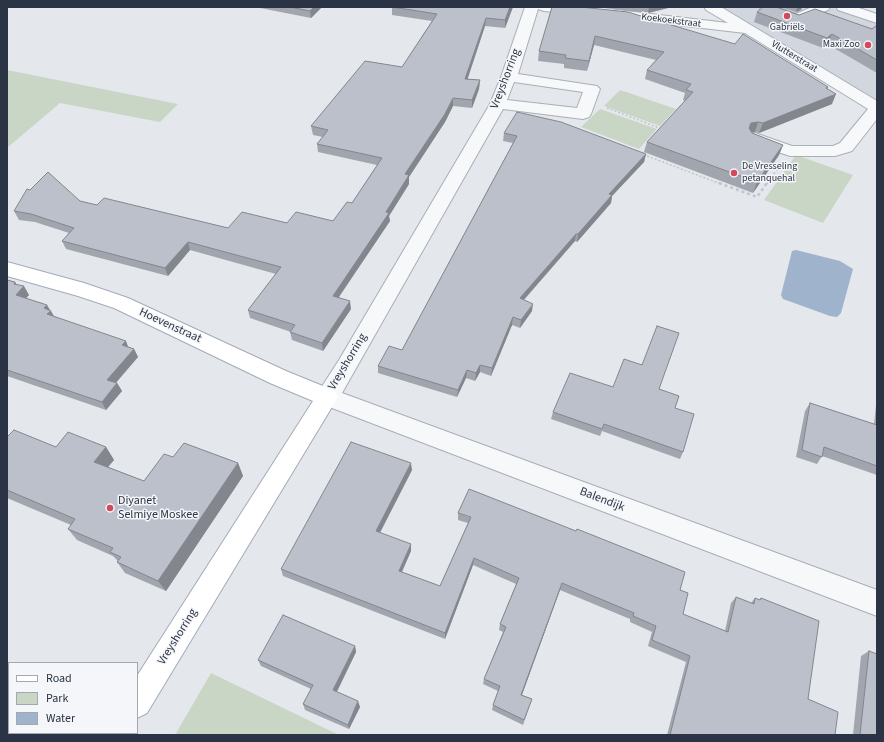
<!DOCTYPE html>
<html>
<head>
<meta charset="utf-8">
<style>
	body { margin:0 }
	#map { position:relative; width:884px; height:742px; overflow:hidden; background:#e4e7ec; font-family:"Source Sans 3",sans-serif }
	canvas { display:block }
	.frame { position:absolute; inset:0; border:8px solid #2b3445; pointer-events:none }
	.legend { position:absolute; left:8px; top:662px; width:130px; height:72px; box-sizing:border-box; background:#f4f6f9; border:1px solid #a4a8b1; margin:0; padding:5px 7px; list-style:none; font-size:12px; color:#2b3445 }
	.legend li { display:flex; align-items:center; gap:8px; height:20px }
	.legend b { width:20px; border:1px solid #a4a8b1 }
</style>
</head>
<body>
<div id="map">
<canvas width="884" height="742"></canvas>
<div class="frame"></div>
<ul class="legend">
<li><b style="height:5px;background:#fff"></b>Road</li>
<li><b style="height:11px;background:#c9d6c5"></b>Park</li>
<li><b style="height:11px;background:#9fb4cc"></b>Water</li>
</ul>
</div>
<script>
const c = document.querySelector('canvas').getContext('2d');
c.lineJoin = 'round';
function paint(path, color) {
  c.fillStyle = color;
  c.fill(path, 'evenodd');
}
function poly(rows) {
  const path = new Path2D();
  for (const r of rows) {
    path.moveTo(r[0], r[1]);
    for (let i = 2; i < r.length; i += 2) path.lineTo(r[i], r[i + 1]);
  }
  return path;
}
function strokePath(path, color, width, dash) {
  c.strokeStyle = color;
  c.lineWidth = width;
  c.lineCap = dash ? 'butt' : 'round';
  c.setLineDash(dash || []);
  c.stroke(path);
}
function drawText(font, color, halo, rows, align = 'center') {
  c.font = font + ' "Source Sans 3",sans-serif';
  c.lineWidth = 3;
  c.setLineDash([]);
  c.textBaseline = 'middle';
  c.strokeStyle = halo;
  c.fillStyle = color;
  for (const [text, x, y, turn = 0] of rows) {
    c.save();
    c.translate(x, y);
    c.rotate((+turn || 0) * Math.PI / 180);
    c.textAlign = isNaN(turn) ? turn : align;
    if (halo) c.strokeText(text, 0, 0);
    c.fillText(text, 0, 0);
    c.restore();
  }
}
paint(poly([
	[717,7,830,7,877,24,877,103]
]), '#d2d6de');
paint(poly([
	[7,70,178,104,160,122,60,103,7,148],
	[620,90,676,109,660,126,604,106],
	[600,109,657,129,639,149,581,127],
	[796,155,853,175,823,223,764,200],
	[211,673,339,735,175,735]
]), '#c9d6c5');
paint(poly([
	[796,250,840,261,853,269,841,313,837,317,830,316,783,299,781,295,792,251]
]), '#9fb4cc');
const minor = poly([
	[525,7,582,7,587,8,589,11,587,14,582,15,544,11,538,9,518,74,597,86,600,89,591,114,589,117,583,119,503,109,342,393,877,590,877,616,319,403,316,397,319,391,339,360,490,104,501,77,525,7],
	[514,82,583,92,577,108,507,100,514,82],
	[704,7,721,7,877,101,877,119,852,151,835,156,790,156,749,142,747,138,749,134,755,133,792,146,833,146,840,143,868,109,745,33,617,18,612,17,610,14,612,11,617,10,728,23,706,10,704,7],
	[760,7,776,7,796,14,812,7,830,7,828,10,796,23,761,11,760,7],
	[836,7,856,7,877,14,877,23,838,10,836,7]
]);
const major = poly([
	[7,262,84,283,128,298,286,371,335,391,338,397,147,713,137,718,137,676,313,401,270,383,114,308,78,296,7,276,7,262],
	[103,733,133,733,132,735,102,735,103,733]
]);
strokePath(minor, '#a9aeb7', 2);
strokePath(major, '#a3abb8', 2);
strokePath(poly([
	[607,108,662,129],
	[646,149,642,154,721,184],
	[767,184,778,168]
]), '#c2c5cb', 1.5, [2, 2]);
strokePath(poly([
	[719,183,757,197,767,183]
]), '#c2c5cb', 2.5, [3, 3]);
paint(minor, '#f7f8fa');
paint(major, '#fff');
paint(poly([
	[255,7,322,7,311,18],
	[392,7,513,7,505,28,485,26,467,79,480,80,479,89,472,108,453,106,445,122,409,177,409,184,389,216,390,221,339,297,351,309,323,351,292,340,290,332,291,332,250,318,248,310,276,274,190,250,168,276,66,249,62,241,69,233,35,222,19,220,14,211,80,201,97,205,228,228,287,223,333,221,352,203,377,165,318,152,317,144,323,137,313,135,311,126,402,67,432,21,392,15],
	[552,7,828,87,828,89,832,104,759,133,755,132,751,132,752,133,783,145,779,155,753,193,644,152,647,142,685,101,683,100,685,93,645,79,647,70,656,60,594,45,587,71,564,68,564,64,538,61,539,51],
	[595,7,672,7,648,13],
	[780,7,802,7,801,10,796,12],
	[757,12,799,15,872,29,877,25,877,73,827,44,823,48,754,22],
	[504,133,646,154,644,162,612,196,611,203,577,242,575,241,524,300,532,311,520,328,512,325,491,376,480,372,475,381,466,378,457,397,378,373,378,366,402,350,513,143,503,141],
	[7,280,15,282,17,285,29,295,25,298,47,305,54,316,134,349,138,357,116,383,117,383,122,391,106,410,7,376],
	[613,387,659,389,675,408,683,452,680,459,602,431,600,436,551,419,553,412],
	[877,396,877,475,822,456,817,464,796,457,805,411,810,403,874,424],
	[7,437,56,447,106,447,114,460,108,467,144,481,173,457,238,463,243,476,166,591,125,573,117,562,118,561,113,556,77,540,68,529,71,525,7,498],
	[412,470,380,533,411,551,402,572,440,586,468,523,458,520,458,513,680,590,683,614,725,631,731,603,736,597,751,603,755,598,759,600,761,598,808,699,835,735,667,735,686,662,648,646,652,632,630,622,630,619,560,590,522,695,532,699,523,725,492,710,493,705,498,691,483,684,484,679,503,632,499,630,500,624,516,584,473,565,445,639,283,576,281,569],
	[355,646,356,652,337,692,360,707,349,729,305,710,303,704,311,689,261,666,258,660],
	[869,651,877,735,853,735,861,656]
]), '#a1a5ae');
paint(poly([
	[314,7,322,7,311,18,310,11],
	[510,7,513,7,505,28,505,20],
	[649,7,672,7,648,13],
	[800,7,802,7,801,10,796,12,797,8],
	[486,18,485,26,465,87,465,79],
	[832,34,827,44,823,48,827,38],
	[595,36,594,45,587,71,589,61],
	[480,80,479,89,472,108,472,100],
	[836,94,832,104,759,133,763,123],
	[453,98,453,106,445,122,409,177,409,184,389,216,390,221,334,304,333,296,386,212,405,174],
	[758,122,755,132,748,133,745,138,751,123],
	[783,145,779,155,753,193,757,182],
	[646,154,644,162,612,196,611,203,577,242,578,234,609,194],
	[576,234,575,241,519,305,520,298],
	[188,242,190,250,168,276,165,268],
	[15,282,20,290,24,286,29,295,21,304,16,295,14,284],
	[350,301,351,309,323,351,322,343],
	[533,304,532,311,520,328,521,320],
	[47,305,50,311,51,311,55,319,52,322,44,308],
	[513,317,512,325,491,376,492,368],
	[126,341,129,349,122,345],
	[134,349,138,357,111,388,107,380],
	[480,365,480,372,475,381,476,373],
	[467,370,466,378,457,397,458,390],
	[117,383,122,391,106,410,102,402],
	[106,447,114,460,102,474,94,462],
	[238,463,243,476,166,591,158,581],
	[411,463,412,470,377,538,376,531],
	[411,544,411,551,399,578,399,571],
	[474,558,473,565,445,639,445,633],
	[562,583,560,590,520,700,521,695],
	[355,646,356,652,335,695,333,690],
	[358,701,360,707,349,729,348,725],
	[55,733,65,733,64,735,53,735]
]), '#83868d');
const building = poly([
	[290,7,314,7,310,11,290,7],
	[392,7,510,7,505,20,486,18,465,79,480,80,472,100,453,98,445,114,405,174,409,175,386,212,389,213,333,296,350,301,322,343,290,332,295,325,248,310,281,267,188,242,165,268,62,241,74,228,31,214,14,211,27,189,30,190,48,172,80,201,97,205,104,198,228,228,242,212,287,223,296,212,333,221,347,202,352,203,382,158,317,144,328,130,311,126,365,61,402,67,437,14,392,7],
	[552,7,580,7,628,12,735,44,743,34,828,87,826,88,836,94,763,123,758,122,751,123,749,128,752,133,783,145,757,182,647,142,693,92,686,90,691,84,647,70,664,52,595,36,589,61,565,58,566,55,539,51,552,7],
	[763,7,776,7,799,15,815,9,872,29,877,25,877,60,832,34,827,38,757,12,763,7],
	[517,112,561,122,646,154,609,194,612,195,578,234,576,234,520,298,533,304,521,320,513,317,492,368,480,365,476,373,467,370,458,390,378,366,389,346,402,350,517,136,504,133,517,112],
	[7,280,15,282,14,284,24,286,16,295,47,305,44,308,51,311,47,314,126,341,122,345,134,349,107,380,117,383,102,402,7,370,7,280],
	[657,326,679,333,659,389,679,396,675,408,694,414,683,452,604,424,602,429,553,412,570,373,613,387,624,359,642,365,657,326],
	[810,403,877,425,877,466,824,447,822,457,802,450,810,403],
	[14,430,56,447,68,432,106,447,94,462,144,481,164,454,173,457,184,443,238,463,158,581,117,562,121,557,110,552,113,548,68,529,75,519,7,490,7,437,14,430],
	[351,442,411,463,376,531,411,544,399,571,440,586,471,517,458,513,469,489,576,531,577,529,685,572,680,590,688,593,683,614,728,632,736,597,754,604,755,598,760,600,761,598,819,621,808,699,838,712,835,735,670,735,690,656,652,640,656,626,633,616,634,613,562,583,521,695,532,699,524,720,493,705,500,686,484,679,506,627,500,624,519,578,474,558,445,633,281,569,351,442],
	[283,615,355,646,333,690,358,701,348,725,303,704,313,685,258,660,283,615],
	[869,651,877,654,877,735,860,735,869,651],
	[7,676,9,677,9,730,7,729,7,676],
	[14,733,55,733,53,735,18,735,14,733]
]);
paint(building, '#bbc0ca');
strokePath(building, '#83868d', 1);
for (const [x, y, r, color] of [
	[787,16,4,"#d1495b"],
	[868,45,4,"#d1495b"],
	[734,173,4,"#d1495b"],
	[110,508,4,"#d1495b"]
]) {
  const dot = new Path2D();
  dot.arc(x, y, r, 0, 2 * Math.PI);
  c.fillStyle = color;
  c.fill(dot);
  strokePath(dot, '#f4f6f9', 1.5);
}
drawText('10px', '#2b3445', '#f4f6f9', [
	["Koekoekstraat",671,21,7],
	["Vlutterstraat",794,57,31]
]);
drawText('10px', '#2b3445', '#f4f6f9', [
	["Gabriëls",787,28],
	["Maxi Zoo",860,45,"right"],
	["De Vresseling",742,167,"left"],
	["petanquehal",742,179,"left"]
]);
drawText('12px', '#2b3445', '#f4f6f9', [
	["Vreyshorring",506,79,-69],
	["Hoevenstraat",170,326,25],
	["Vreyshorring",348,362,-59],
	["Balendijk",602,500,21],
	["Vreyshorring",178,637,-58]
]);
drawText('12px', '#2b3445', '#f4f6f9', [
	["Diyanet",118,501],
	["Selmiye Moskee",118,515]
], 'left');
</script>
</body>
</html>
